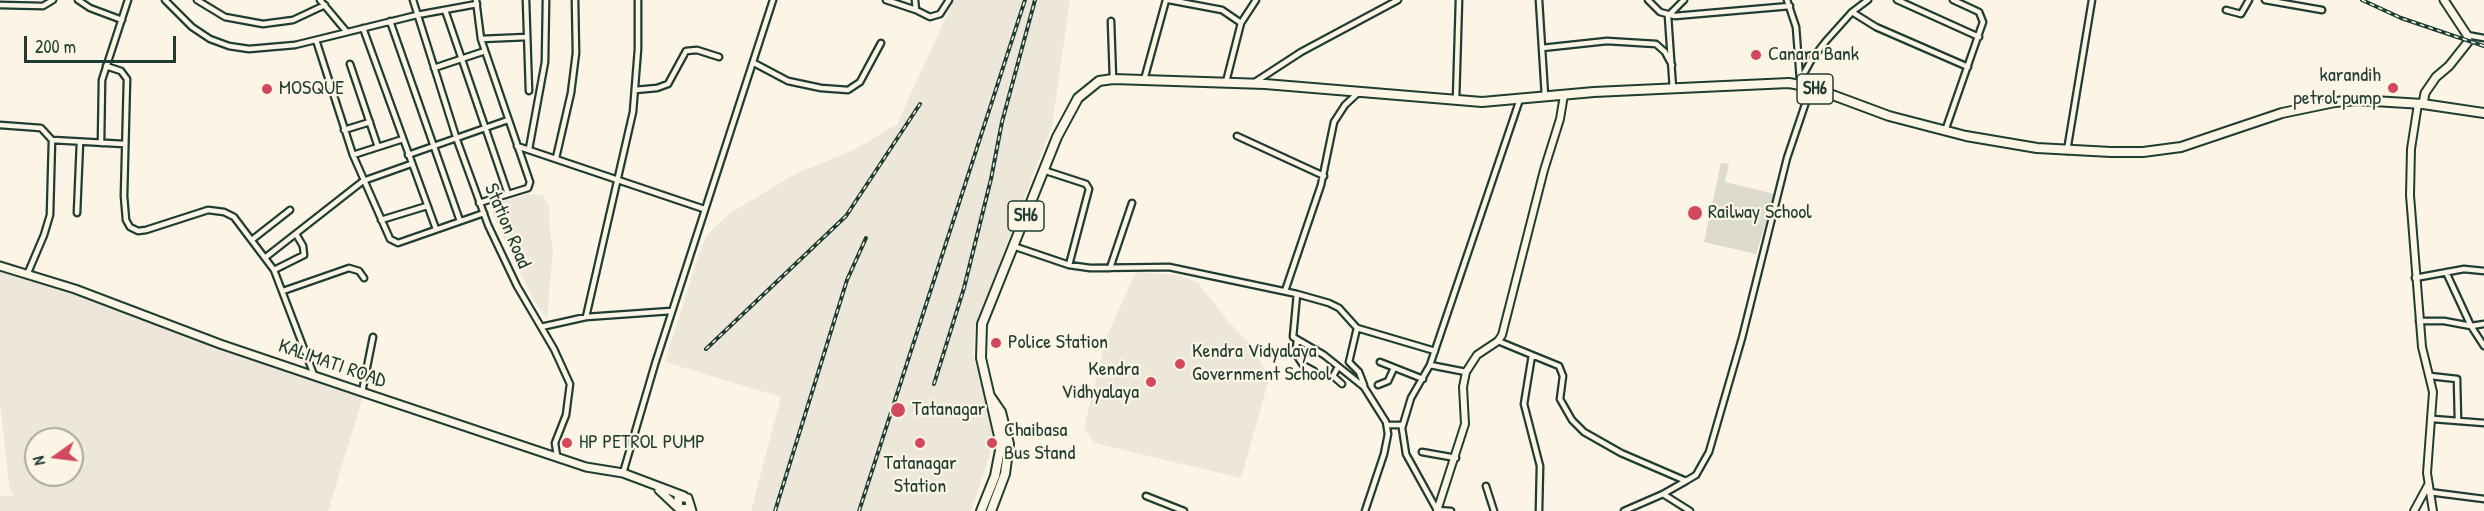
<!DOCTYPE html>
<html>
<head>
<meta charset="utf-8">
<style>
	body { margin:0 }
	#map { position:relative; width:2484px; height:511px; overflow:hidden; background:#fcf5e5; font-family:"Patrick Hand",sans-serif }
	canvas { display:block }
	.north { position:absolute; left:24px; top:427px; width:60px; height:60px; box-sizing:border-box; background:#fcf5e5; border:2px solid #a4ab9e; border-radius:50%; rotate:256deg; font-size:16px; font-weight:700; line-height:24px; text-align:center; color:#1f3d34 }
	.north::after { content:''; display:block; margin:auto; width:21px; height:27px; background:#d1495b; clip-path:polygon(50% 0,100% 100%,50% 72%,0 100%) }
	.scale { position:absolute; left:24px; top:36px; width:152px; height:27px; box-sizing:border-box; border:3px solid #1f3d34; border-top:0; padding-left:8px; font-size:18px; line-height:21px; white-space:nowrap; color:#1f3d34; -webkit-text-stroke:4px #fcf5e5; paint-order:stroke }
</style>
</head>
<body>
<div id="map">
<canvas width="2484" height="511"></canvas>
<div class="north">N</div>
<div class="scale">200 m</div>
</div>
<script>
const c = document.querySelector('canvas').getContext('2d');
c.lineJoin = 'round';
function paint(path, color) {
  c.fillStyle = color;
  c.fill(path, 'evenodd');
}
function poly(rows) {
  const path = new Path2D();
  for (const r of rows) {
    path.moveTo(r[0], r[1]);
    for (let i = 2; i < r.length; i += 2) path.lineTo(r[i], r[i + 1]);
  }
  return path;
}
function strokePath(path, color, width, dash) {
  c.strokeStyle = color;
  c.lineWidth = width;
  c.lineCap = dash ? 'butt' : 'round';
  c.setLineDash(dash || []);
  c.stroke(path);
}
function drawText(font, color, halo, rows, align = 'center') {
  c.font = font + ' "Patrick Hand",sans-serif';
  c.lineWidth = 4.5;
  c.setLineDash([]);
  c.textBaseline = 'middle';
  c.strokeStyle = halo;
  c.fillStyle = color;
  for (const [text, x, y, turn = 0] of rows) {
    c.save();
    c.translate(x, y);
    c.rotate((+turn || 0) * Math.PI / 180);
    c.textAlign = isNaN(turn) ? turn : align;
    if (halo) c.strokeText(text, 0, 0);
    c.fillText(text, 0, 0);
    c.restore();
  }
}
paint(poly([
	[954,0,1070,0,1052,126,975,326,973,354,991,414,995,439,971,511,751,511,781,397,665,362,697,260,706,236,729,214,797,173,854,150,897,124],
	[527,194,543,195,549,207,549,225,553,249,547,320,529,291,492,213,494,204],
	[0,269,363,397,328,511,0,511,0,496,13,496,9,485,0,403],
	[36,439,72,439,72,475,36,475],
	[1136,272,1178,275,1198,283,1228,321,1254,349,1269,379,1241,478,1094,443,1084,428,1106,338]
]), '#ece7d8');
paint(poly([
	[1721,163,1729,164,1725,182,1775,194,1756,254,1704,242]
]), '#dcdacc');
const minor = poly([
	[78,0,90,8,122,20],
	[165,0,192,27,210,39,229,46,249,49,295,45,417,15,477,4],
	[197,0,225,17,263,24,293,20,325,5],
	[320,0,346,31],
	[413,0,457,140,488,225,517,286,554,349,570,384,566,415,555,443,557,456],
	[476,0,481,39,530,182,528,188,479,203],
	[526,0,529,91],
	[886,0,916,10],
	[915,0,916,10,930,17,940,14,949,0],
	[1169,0,1222,10,1241,23],
	[1539,0,1545,96],
	[1648,0,1660,12,1675,16,1790,6],
	[1787,0,1796,27,1800,80],
	[1897,0,1979,37],
	[2265,0,2322,10],
	[0,5,43,6,53,0],
	[445,10,508,194],
	[2226,10,2241,14,2249,0],
	[1852,12,1876,27,1968,67],
	[390,21,460,221],
	[1111,21,1113,79],
	[363,28,436,229],
	[2467,35,2484,38],
	[481,39,527,37],
	[316,40,353,155,390,239,398,243,484,213],
	[1542,48,1607,41,1656,44,1665,52,1672,65],
	[754,63,788,81,821,88,848,90,860,82,881,43],
	[350,64,378,147],
	[106,66,121,71,127,79,124,196,126,220,130,227,138,231,146,230,208,210,224,212,234,217,274,270,314,375],
	[434,68,485,51],
	[1144,80,1166,0],
	[1226,82,1241,23,1256,0],
	[1255,82,1301,52,1398,0],
	[1798,84,1812,59,1826,41,1852,12,1868,0],
	[1673,89,1668,16,1684,0],
	[635,90,657,88,668,84,686,51,697,50,719,57],
	[1456,100,1459,0],
	[0,125,41,128,52,140,50,215,44,235,27,275],
	[344,130,370,122],
	[1945,131,1983,22,1979,12,1953,0],
	[1237,136,1324,176],
	[52,140,124,144],
	[101,143,102,80,128,0],
	[517,146,704,209],
	[529,149,545,62,546,0],
	[2067,151,2092,0],
	[353,155,403,139],
	[408,155,508,120],
	[556,158,571,93,576,53,575,0],
	[1043,170,1086,184,1089,189,1069,265],
	[77,213,80,142],
	[381,220,427,206],
	[253,239,290,210],
	[1013,246,1069,265,1090,268,1169,267,1297,294,1329,303,1339,308,1357,328,1435,351],
	[266,257,363,181,411,164],
	[1110,268,1132,203],
	[274,270,304,255,303,246,296,234],
	[2446,272,2471,326,2484,346],
	[2415,278,2464,269,2484,271],
	[283,291,349,268,359,271,364,278],
	[1285,291,1321,185,1334,122,1345,105,1359,92],
	[1297,294,1293,337,1324,355,1364,387,1386,422,1388,434,1384,454,1365,511],
	[586,317,633,112,638,49,638,0],
	[2419,321,2444,321,2471,326,2484,324],
	[541,327,586,317,671,311],
	[1357,328,1349,362,1359,372,1364,385],
	[1297,341,1295,353,1303,365,1314,371],
	[1498,341,1532,355,1524,404,1540,466,1539,511],
	[1532,355,1559,366,1563,376,1560,399,1572,420,1584,432,1621,453,1686,481,1663,494],
	[1380,362,1423,379],
	[1430,365,1466,372],
	[1338,367,1333,376,1342,384],
	[2430,376,2457,379,2458,421],
	[1378,385,1388,381,1394,368],
	[362,392,373,337],
	[2433,419,2484,423],
	[1387,425,1403,425],
	[1422,452,1456,458],
	[623,473,655,364,773,0],
	[1686,481,1696,475,1709,452,1742,338,1787,158,1811,87],
	[1486,486,1494,511],
	[2429,492,2484,499],
	[1146,496,1184,511],
	[1451,511,1437,510,1406,454,1402,428,1411,398,1430,365,1520,99],
	[1624,511,1663,494,1690,511]
]);
const tertiary = poly([
	[2418,104,2411,149,2410,195,2422,347,2433,392,2427,473,2433,511],
	[1437,511,1465,424,1463,387,1466,372,1477,355,1498,341,1502,335,1544,170,1560,119,1564,95],
	[2414,511,2428,485]
]);
const secondary = poly([
	[2423,104,2425,93,2436,77,2449,66,2468,42,2467,35,2444,0],
	[0,266,75,289,220,344,362,392,586,467,623,473,684,496],
	[659,490,677,507],
	[689,508,679,509,678,498,688,498,692,511]
]);
const primary = poly([
	[990,396,1001,412,1009,444,1005,474,991,511],
	[981,511,995,476,1001,445,981,358,982,324,1057,137,1078,98,1099,81,1113,79,1265,84,1482,102,1594,92,1789,83,1811,87,1889,116,1966,136,2037,148,2111,152,2143,152,2181,147,2282,113,2335,102,2357,100,2423,104,2484,113]
]);
strokePath(minor, '#1f3d34', 9);
strokePath(tertiary, '#1f3d34', 10);
strokePath(secondary, '#1f3d34', 11);
strokePath(primary, '#1f3d34', 12);
strokePath(minor, '#fcf5e5', 4.5);
strokePath(tertiary, '#fcf5e5', 6);
strokePath(secondary, '#fcf5e5', 7);
strokePath(primary, '#fcf5e5', 8);
const rail = poly([
	[2362,0,2401,18,2484,46],
	[706,349,846,216,920,104],
	[934,384,964,288,991,179,1002,122,1035,0],
	[775,511,847,280,866,238],
	[859,511,1025,0]
]);
strokePath(rail, '#1f3d34', 4);
strokePath(rail, '#fcf5e5', 1.5, [4.5]);
for (const [x, y, r, color] of [
	[1756,55,6,"#d1495b"],
	[2393,88,6,"#d1495b"],
	[267,89,6,"#d1495b"],
	[1695,213,8,"#d1495b"],
	[996,343,6,"#d1495b"],
	[1180,364,6,"#d1495b"],
	[1151,382,6,"#d1495b"],
	[898,410,8,"#d1495b"],
	[567,443,6,"#d1495b"],
	[920,443,6,"#d1495b"],
	[992,443,6,"#d1495b"]
]) {
  const dot = new Path2D();
  dot.arc(x, y, r, 0, 2 * Math.PI);
  c.fillStyle = color;
  c.fill(dot);
  strokePath(dot, '#fcf5e5', 2);
}
for (const [x, y, w] of [
	[1815,89,36],
	[1026,216,36]
]) {
  const box = new Path2D();
  box.roundRect(x - w / 2, y - 15, w, 30, 4.5);
  c.fillStyle = '#fcf5e5';
  c.fill(box);
  strokePath(box, '#1f3d34', 1.5);
}
drawText('bold 18px', '#1f3d34', null, [
	["SH6",1815,89],
	["SH6",1026,216]
]);
drawText('20px', '#1f3d34', '#fcf5e5', [
	["Canara Bank",1768,55],
	["karandih",2381,76,"right"],
	["petrol pump",2381,99,"right"],
	["MOSQUE",279,89],
	["Railway School",1708,213],
	["Police Station",1008,343],
	["Kendra Vidyalaya",1192,352],
	["Government School",1192,375],
	["Kendra",1139,370,"right"],
	["Vidhyalaya",1139,393,"right"],
	["Tatanagar",912,410],
	["Chaibasa",1004,431],
	["Bus Stand",1004,454],
	["HP PETROL PUMP",579,443],
	["Tatanagar",920,464,"center"],
	["Station",920,487,"center"]
], 'left');
drawText('20px', '#1f3d34', '#fcf5e5', [
	["Station Road",507,226,67],
	["KALIMATI ROAD",332,364,19]
]);
</script>
</body>
</html>
